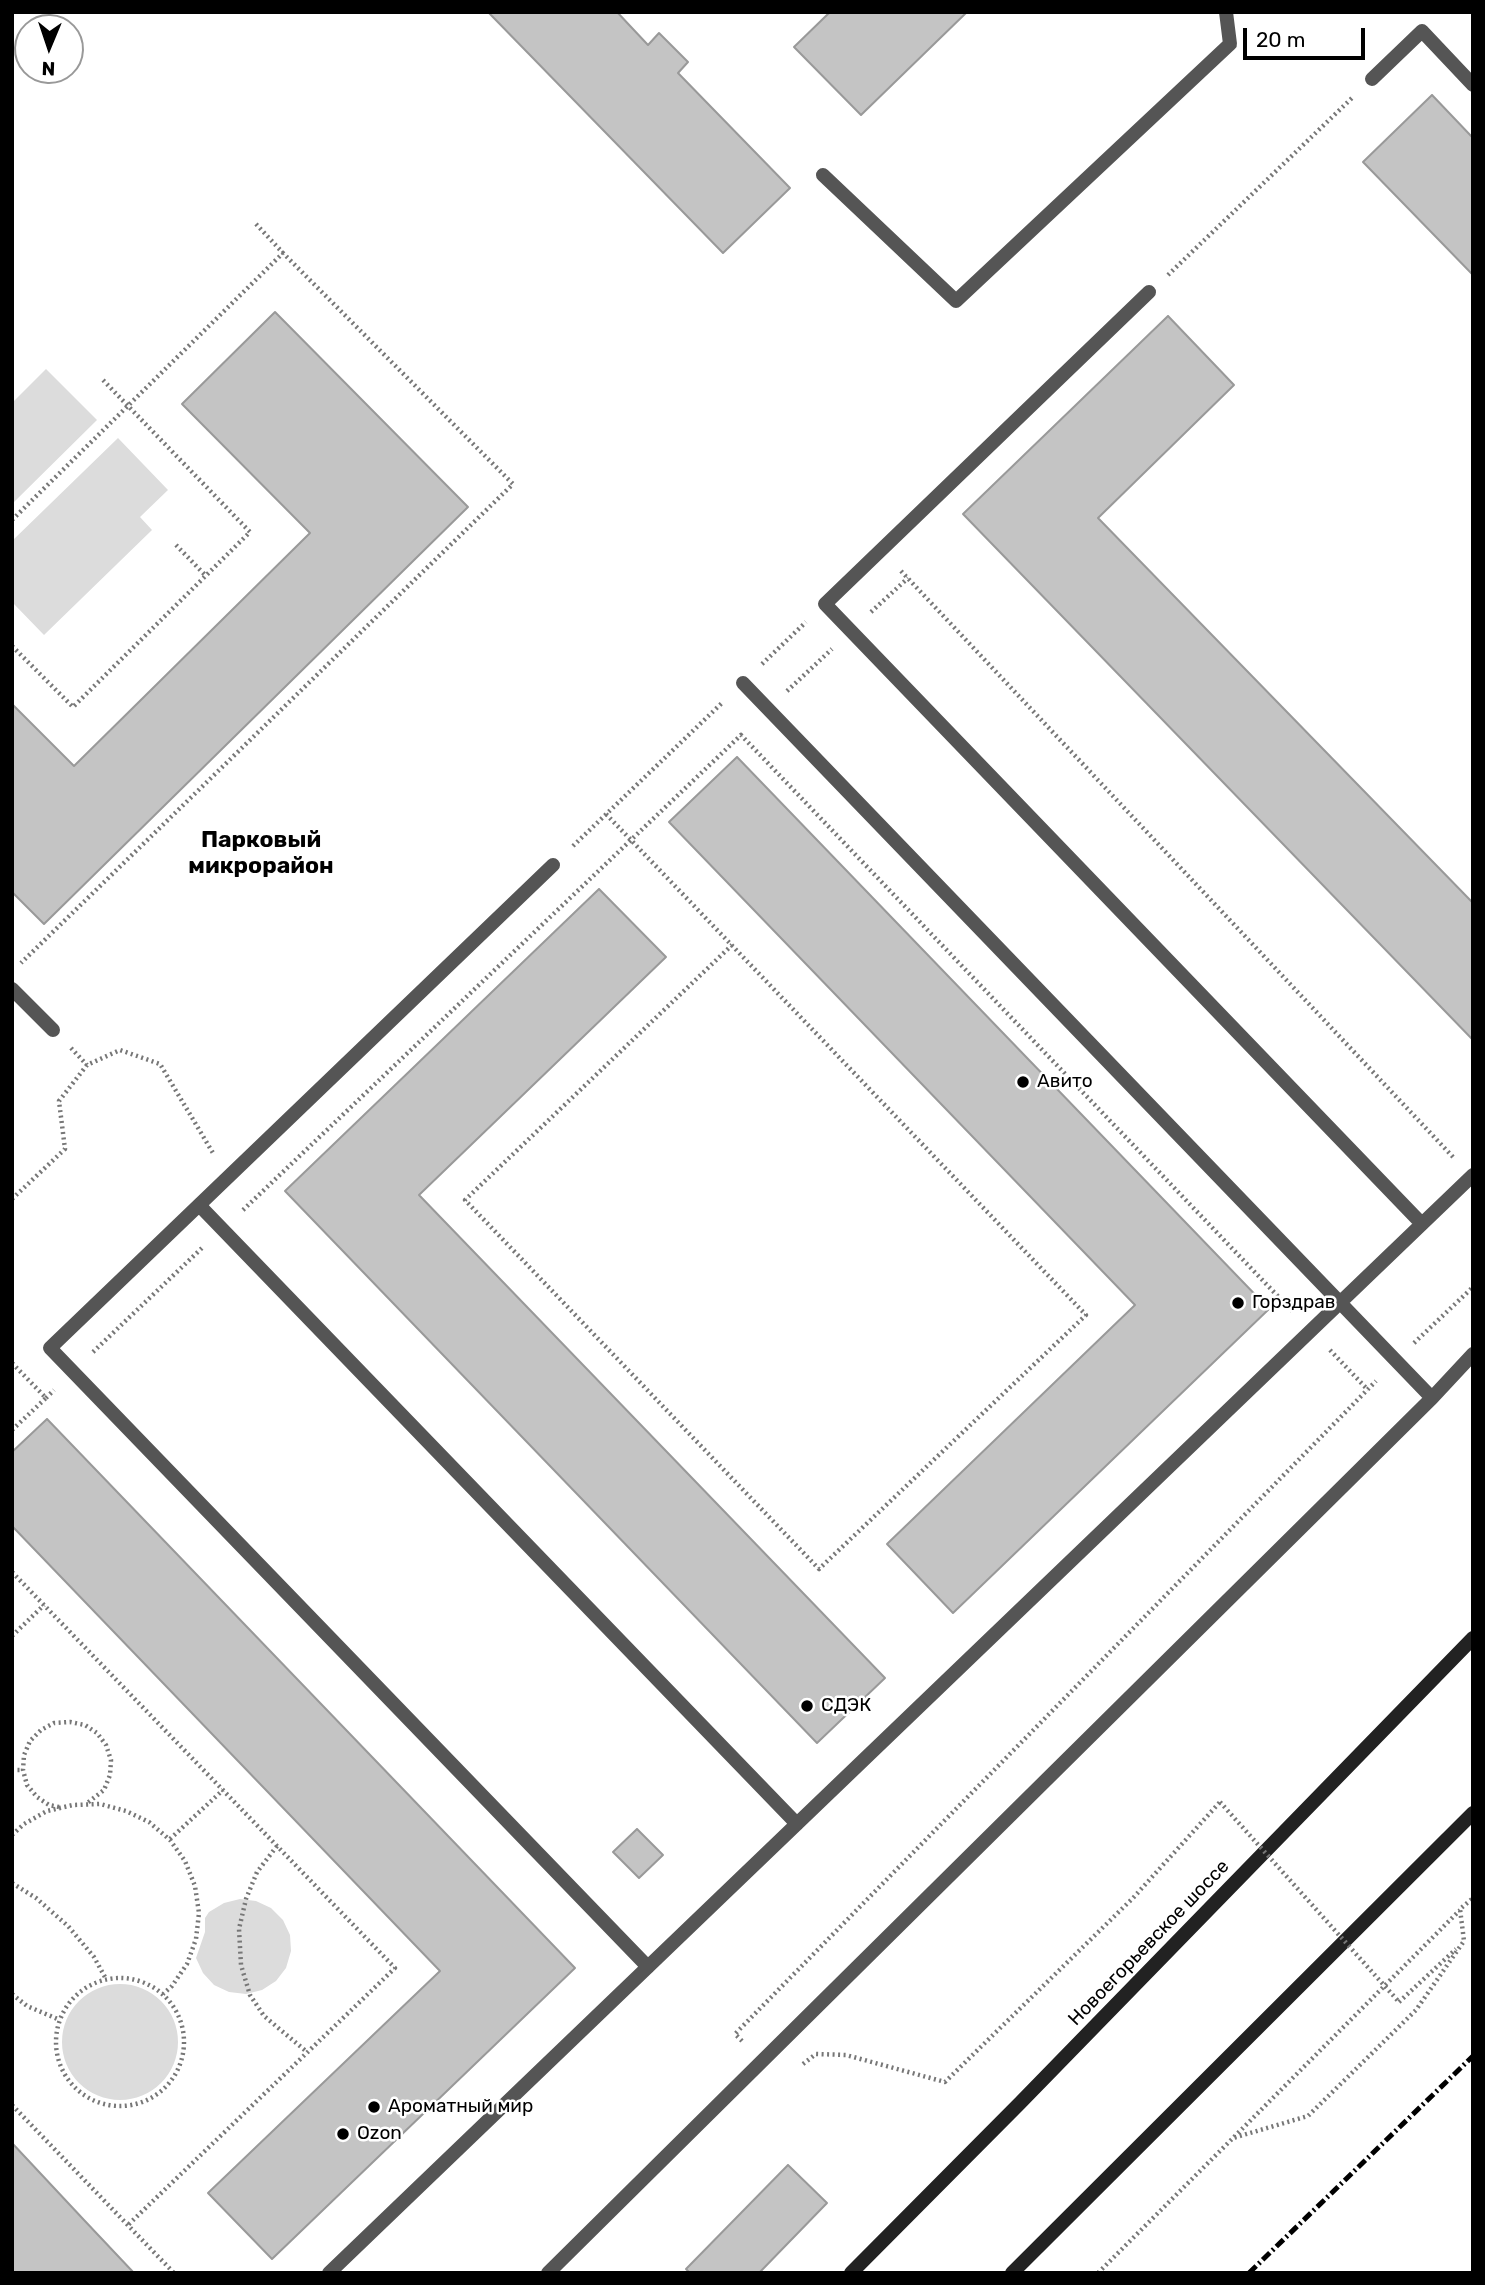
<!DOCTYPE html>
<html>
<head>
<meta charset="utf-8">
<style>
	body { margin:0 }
	#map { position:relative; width:1485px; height:2285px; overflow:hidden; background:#fff; font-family:Rubik,sans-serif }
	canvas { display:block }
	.frame { position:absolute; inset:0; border:14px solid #000; pointer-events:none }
	.north { position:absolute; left:14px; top:14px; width:70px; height:70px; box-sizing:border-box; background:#fff; border:2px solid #999; border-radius:50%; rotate:182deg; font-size:19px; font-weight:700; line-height:28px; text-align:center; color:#000 }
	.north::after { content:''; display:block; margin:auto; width:24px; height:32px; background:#000; clip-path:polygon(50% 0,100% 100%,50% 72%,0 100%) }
	.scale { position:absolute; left:1243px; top:28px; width:122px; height:32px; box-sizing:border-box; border:4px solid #000; border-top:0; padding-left:9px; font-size:21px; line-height:24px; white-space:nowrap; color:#000; -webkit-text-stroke:5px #fff; paint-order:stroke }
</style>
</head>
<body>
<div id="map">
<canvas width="1485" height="2285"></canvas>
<div class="frame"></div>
<div class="north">N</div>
<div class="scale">20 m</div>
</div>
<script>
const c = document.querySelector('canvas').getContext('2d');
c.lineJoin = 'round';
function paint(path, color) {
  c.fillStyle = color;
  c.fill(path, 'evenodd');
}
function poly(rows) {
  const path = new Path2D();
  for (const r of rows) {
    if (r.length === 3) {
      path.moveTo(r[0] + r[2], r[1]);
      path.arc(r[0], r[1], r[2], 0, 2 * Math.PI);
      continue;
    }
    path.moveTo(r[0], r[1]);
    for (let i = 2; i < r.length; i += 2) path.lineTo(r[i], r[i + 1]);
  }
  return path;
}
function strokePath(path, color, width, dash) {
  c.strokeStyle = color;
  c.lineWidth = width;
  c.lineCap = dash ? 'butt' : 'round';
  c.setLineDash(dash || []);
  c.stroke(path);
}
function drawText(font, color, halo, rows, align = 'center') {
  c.font = font + ' Rubik,sans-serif';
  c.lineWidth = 5;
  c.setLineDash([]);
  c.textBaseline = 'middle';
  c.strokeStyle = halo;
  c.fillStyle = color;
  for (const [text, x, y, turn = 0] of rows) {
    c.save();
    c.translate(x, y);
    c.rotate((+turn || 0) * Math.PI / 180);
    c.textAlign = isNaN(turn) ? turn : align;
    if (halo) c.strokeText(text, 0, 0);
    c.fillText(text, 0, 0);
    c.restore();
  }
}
paint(poly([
	[46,369,97,420,12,504,12,403],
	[118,438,168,490,140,517,152,530,44,635,12,602,12,541],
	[240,1899,256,1901,271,1908,283,1920,290,1935,291,1951,286,1968,276,1981,262,1990,246,1994,229,1992,214,1985,203,1973,196,1958,205,1932,205,1918,209,1912,224,1903],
	[120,2042,58]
]), '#dcdcdc');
const building = poly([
	[488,12,617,12,648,45,659,33,688,62,678,73,790,188,723,253,488,12],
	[830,12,967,12,861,115,794,47,830,12],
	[1432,95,1473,138,1473,275,1363,162,1432,95],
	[275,312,468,507,44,924,12,892,12,704,74,766,310,533,182,404,275,312],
	[1168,316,1234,385,1098,518,1473,903,1473,1040,963,514,1168,316],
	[737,757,1269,1309,953,1613,887,1544,1135,1305,669,822,737,757],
	[599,889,666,957,419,1195,885,1678,817,1743,285,1191,599,889],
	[47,1419,575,1968,272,2259,208,2193,440,1971,12,1526,12,1452,47,1419],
	[637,1829,663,1855,639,1878,613,1852,637,1829],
	[12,2143,84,2220,134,2273,12,2273,12,2143],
	[788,2165,827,2203,759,2273,690,2273,686,2269,788,2165]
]);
paint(building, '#c4c4c4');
strokePath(building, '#999', 2);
strokePath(poly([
	[256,224,283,253],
	[1168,275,1353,97],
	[12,520,283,253,513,484,21,963],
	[176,545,206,576],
	[901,571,1454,1158],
	[871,612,908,578],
	[12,646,73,707,250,532,102,379],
	[762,664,806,622],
	[787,691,832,649],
	[606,814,1086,1315,819,1569,465,1200,732,945],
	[573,846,723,702],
	[71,1048,87,1065],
	[12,1199,65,1149,59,1101,87,1065,120,1050,160,1064,213,1153],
	[243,1210,741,735,1292,1311],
	[1414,1343,1473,1287],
	[1330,1350,1368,1390],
	[93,1352,203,1247],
	[12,1363,46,1398,12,1430],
	[46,1398,54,1390],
	[12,1572,395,1968,128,2225],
	[12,1636,44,1605],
	[12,1770,23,1770],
	[59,1807,49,1805,37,1797,27,1785,23,1770,24,1755,30,1741,41,1730,54,1723,70,1722,85,1725,97,1733,106,1745,111,1760,110,1775,104,1790,86,1804],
	[12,1835,24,1824,47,1811,73,1805,100,1804,126,1811,149,1822,170,1840,185,1861,195,1886,199,1913,196,1939,187,1964,172,1986,163,1994],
	[170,1839,223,1790],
	[277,1846,257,1872,246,1899,239,1929,241,1965,250,1995,264,2016,307,2052],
	[12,1883,36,1898,68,1926,94,1957,106,1979],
	[120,2042,64],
	[12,1994,27,2006,60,2020],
	[1399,2002,1456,1949],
	[742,2041,735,2034,1376,1381],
	[803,2064,816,2054,846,2055,945,2082,1133,1898,1220,1802],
	[12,2105,174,2273],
	[1234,2137,1460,1910],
	[1098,2273,1233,2138,1308,2116,1416,2010,1464,1941,1460,1909,1473,1898]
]), '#777', 4.5, [2, 3.5]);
strokePath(poly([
	[1372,79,1422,31,1473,85],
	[823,175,956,301,1230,44,1226,12],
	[1149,292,825,604,1422,1224],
	[743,683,1432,1398],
	[553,865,199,1205,797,1824],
	[12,989,53,1030],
	[199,1205,50,1348,648,1967],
	[329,2273,1473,1175],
	[548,2273,1432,1398,1473,1354]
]), '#555', 14);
strokePath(poly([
	[851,2273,1020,2103,1473,1638],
	[1012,2273,1473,1813]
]), '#222', 14);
strokePath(poly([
	[1249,2273,1473,2056]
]), '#000', 5, [10, 3.5, 2, 3.5]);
strokePath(poly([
	[1220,1802,1399,2002]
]), '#777', 4.5, [2, 3.5]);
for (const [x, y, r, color] of [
	[1023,1082,7,"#000"],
	[1238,1303,7,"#000"],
	[807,1706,7,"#000"],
	[374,2107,7,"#000"],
	[343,2134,7,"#000"]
]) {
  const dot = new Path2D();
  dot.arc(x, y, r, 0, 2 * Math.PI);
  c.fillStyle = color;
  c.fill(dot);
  strokePath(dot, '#fff', 2.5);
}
drawText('19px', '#000', '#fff', [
	["Авито",1037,1082],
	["Горздрав",1252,1303],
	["СДЭК",821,1706],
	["Ароматный мир",388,2107],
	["Ozon",357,2134]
], 'left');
drawText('19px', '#000', '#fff', [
	["Новоегорьевское шоссе",1149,1943,-46]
]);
drawText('bold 23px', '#000', '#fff', [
	["Парковый",261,840],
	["микрорайон",261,866]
]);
</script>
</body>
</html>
